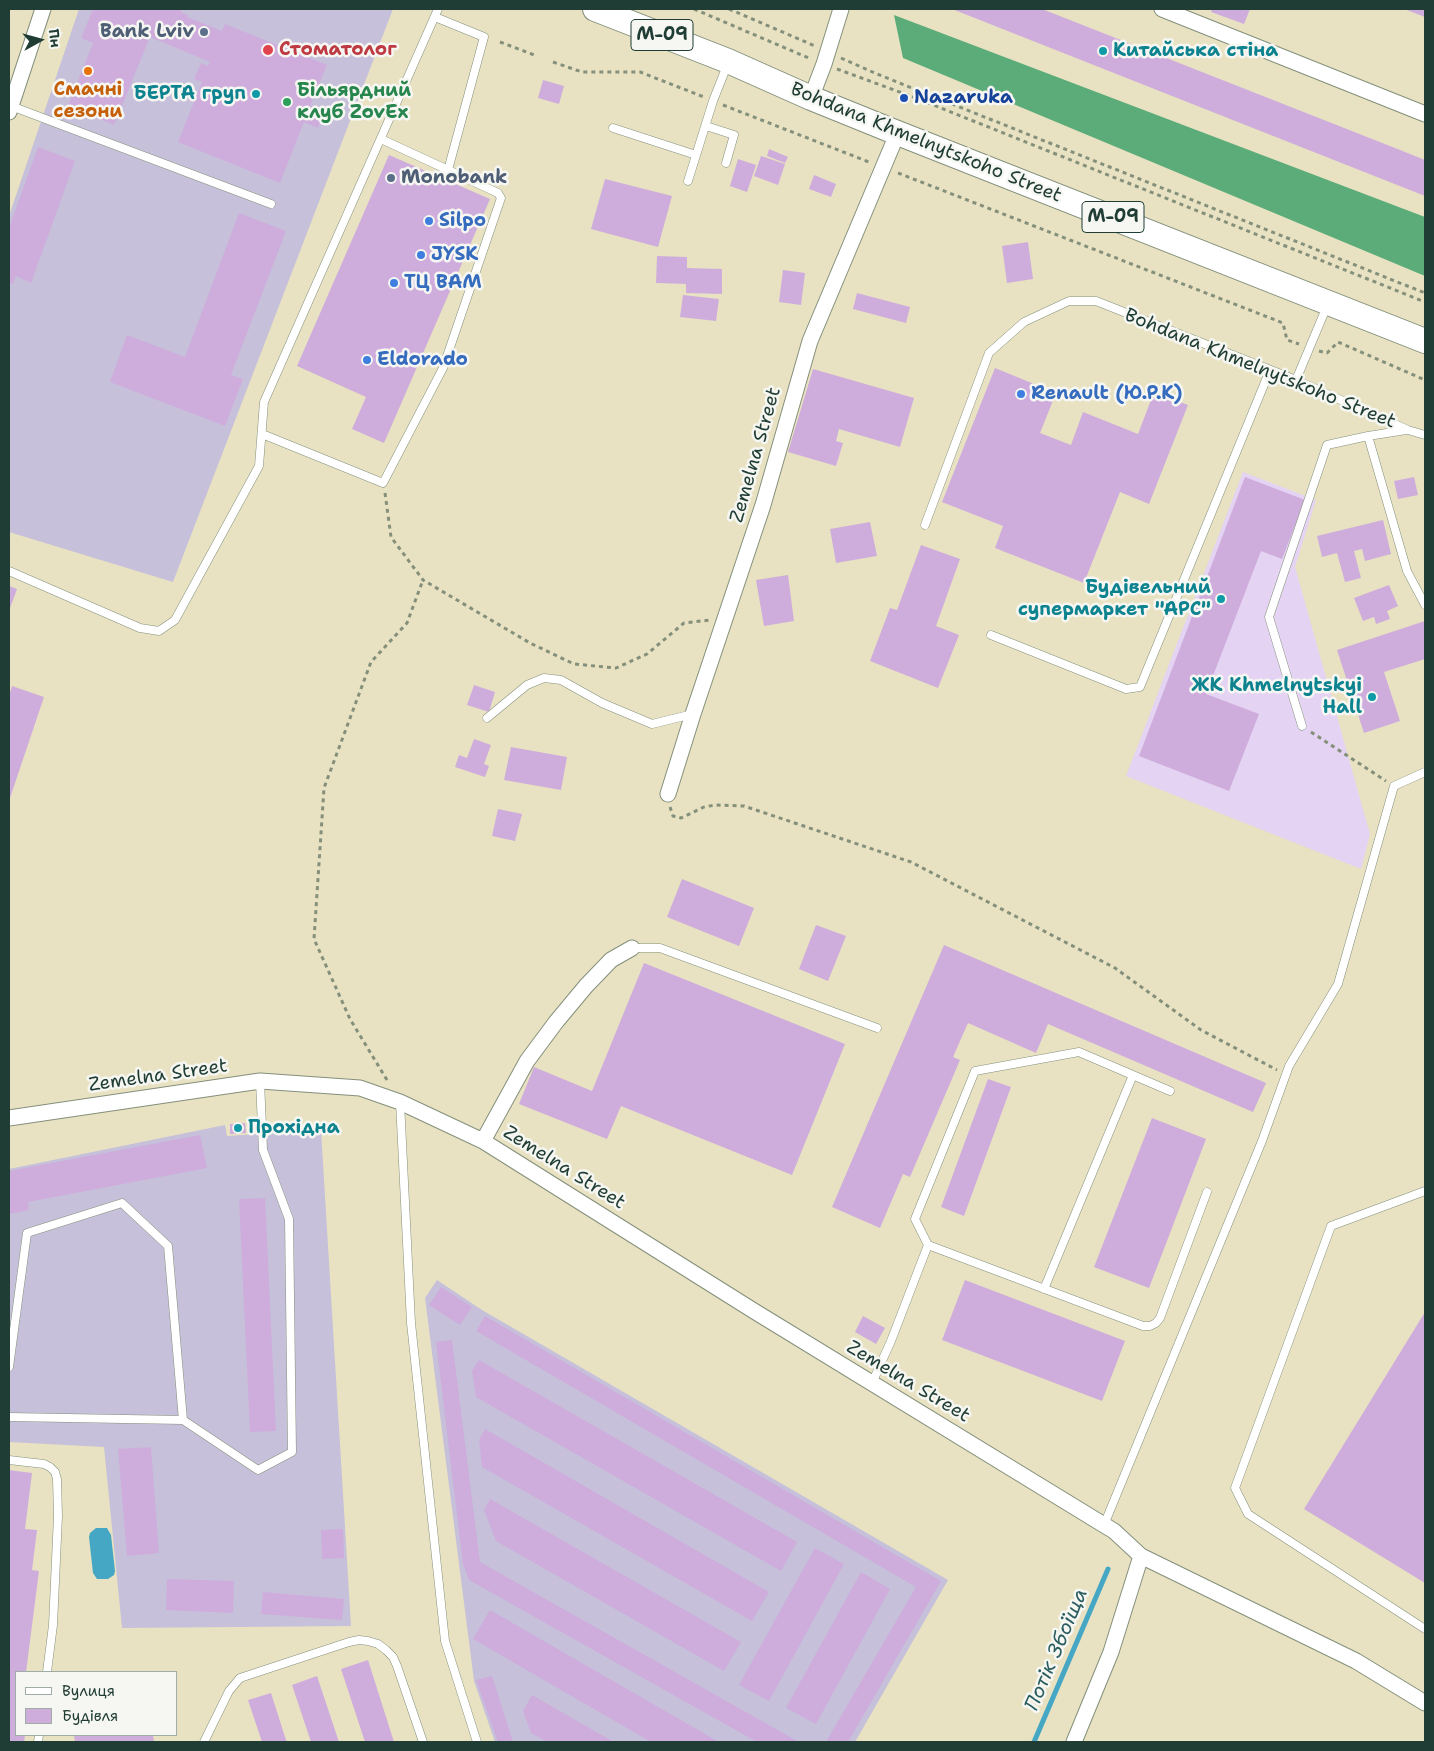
<!DOCTYPE html>
<html>
<head>
<meta charset="utf-8">
<style>
	body { margin:0 }
	#map { position:relative; width:1434px; height:1751px; overflow:hidden; background:#e8e2c2; font-family:"Shantell Sans",sans-serif }
	canvas { display:block }
	.frame { position:absolute; inset:0; border:10px solid #1f3d34; pointer-events:none }
	.legend { position:absolute; left:15px; top:1671px; width:162px; height:65px; box-sizing:border-box; background:#f6f6f2; border:1px solid #a0aca6; margin:0; padding:6px 9px; list-style:none; font-size:15px; color:#1f3d34 }
	.legend li { display:flex; align-items:center; gap:10px; height:25px }
	.legend b { width:25px; border:1px solid #a0aca6 }
	.north { position:absolute; left:15px; top:15px; width:50px; height:50px; -webkit-text-stroke:4px #f6f6f2; paint-order:stroke; rotate:83deg; font-size:14px; font-weight:700; line-height:20px; text-align:center; color:#1f3d34 }
	.north::after { content:''; display:block; margin:auto; width:18px; height:22px; background:#1f3d34; clip-path:polygon(50% 0,100% 100%,50% 72%,0 100%) }
</style>
</head>
<body>
<div id="map">
<canvas width="1434" height="1751"></canvas>
<div class="frame"></div>
<ul class="legend">
<li><b style="height:6px;background:#fff"></b>Вулиця</li>
<li><b style="height:14px;background:#ceaddc"></b>Будівля</li>
</ul>
<div class="north">Пн</div>
</div>
<script>
const c = document.querySelector('canvas').getContext('2d');
c.lineJoin = 'round';
function paint(path, color) {
  c.fillStyle = color;
  c.fill(path, 'evenodd');
}
function poly(rows) {
  const path = new Path2D();
  for (const r of rows) {
    path.moveTo(r[0], r[1]);
    for (let i = 2; i < r.length; i += 2) path.lineTo(r[i], r[i + 1]);
  }
  return path;
}
function strokePath(path, color, width, dash) {
  c.strokeStyle = color;
  c.lineWidth = width;
  c.lineCap = dash ? 'butt' : 'round';
  c.setLineDash(dash || []);
  c.stroke(path);
}
function drawText(font, color, halo, rows, align = 'center') {
  c.font = font + ' "Shantell Sans",sans-serif';
  c.lineWidth = 5;
  c.setLineDash([]);
  c.textBaseline = 'middle';
  c.strokeStyle = halo;
  c.fillStyle = color;
  for (const [text, x, y, turn = 0] of rows) {
    c.save();
    c.translate(x, y);
    c.rotate((+turn || 0) * Math.PI / 180);
    c.textAlign = isNaN(turn) ? turn : align;
    if (halo) c.strokeText(text, 0, 0);
    c.fillText(text, 0, 0);
    c.restore();
  }
}
paint(poly([
	[1243,472,1316,500,1295,567,1370,834,1361,869,1126,776]
]), '#e4d3f2');
paint(poly([
	[79,9,393,9,173,582,9,532,9,216],
	[225,1125,227,1136,321,1130,351,1626,122,1628,104,1447,9,1442,9,1169],
	[437,1280,482,1310,948,1580,855,1742,495,1742,474,1681,425,1298]
]), '#c6c0da');
paint(poly([
	[894,15,1425,217,1425,276,903,58]
]), '#5cac79');
paint(poly([
	[96,1528,107,1528,111,1535,115,1571,114,1575,108,1579,97,1579,93,1573,89,1537,90,1533]
]), '#45a7c4');
strokePath(poly([
	[1034,1742,1108,1569]
]), '#45a7c4', 5);
paint(poly([
	[93,9,182,9,181,12,188,15,187,17,222,31,225,24,327,65,310,106,324,111,318,128,304,122,280,183,178,142,202,82,194,79,201,63,208,66,210,62,150,37,114,125,68,106,93,43,81,38],
	[952,9,1042,9,1395,148,1425,160,1425,196],
	[1212,9,1250,9,1244,24,1211,12],
	[1404,9,1425,9,1425,17],
	[543,80,564,86,559,104,538,98],
	[38,147,75,161,31,283,16,276,13,284,9,283,9,228],
	[769,149,788,157,785,163,767,156],
	[389,155,490,199,384,443,352,429,366,397,297,366],
	[761,156,785,164,778,185,754,176],
	[738,159,756,165,747,192,730,186],
	[814,175,836,184,831,197,809,189],
	[605,179,672,196,658,247,591,229],
	[239,213,286,231,231,375,243,379,225,426,110,382,127,335,185,357],
	[1028,242,1033,279,1007,283,1002,246],
	[657,256,687,257,687,268,722,269,722,294,686,293,686,284,656,283],
	[783,270,805,273,801,305,779,302],
	[857,293,910,307,906,323,853,309],
	[683,295,719,299,716,321,680,317],
	[995,368,1056,393,1040,433,1071,445,1083,412,1138,434,1154,392,1188,405,1149,504,1120,492,1084,583,995,548,1003,526,942,502],
	[813,369,914,398,900,447,839,429,836,441,843,443,836,466,788,452],
	[1245,477,1305,500,1282,559,1261,551,1206,694,1259,714,1229,791,1139,756],
	[1414,477,1418,495,1398,499,1394,481],
	[1383,520,1391,554,1365,561,1362,549,1354,551,1361,578,1345,582,1337,553,1322,557,1317,536],
	[870,522,877,556,836,563,830,529],
	[921,545,960,559,936,626,959,635,938,688,870,661,890,608,897,610],
	[788,575,794,621,764,626,756,580],
	[1389,585,1398,606,1387,611,1390,619,1376,624,1374,617,1363,621,1354,598],
	[9,586,17,589,9,611],
	[1425,621,1425,659,1384,672,1400,721,1364,733,1337,650],
	[474,685,495,692,489,712,467,705],
	[12,686,44,697,9,801,9,696],
	[474,739,491,745,484,764,489,766,485,777,455,767,459,755,467,758],
	[511,747,567,757,561,790,504,780],
	[498,809,522,814,515,841,492,836],
	[682,879,754,908,739,946,667,917],
	[816,925,846,936,828,981,799,969],
	[944,945,1266,1083,1253,1112,1048,1024,1036,1053,968,1023,953,1057,960,1060,910,1177,903,1174,880,1228,832,1207],
	[644,963,845,1044,792,1175,621,1106,607,1139,519,1104,534,1067,592,1091],
	[988,1079,1011,1087,964,1216,941,1207],
	[1152,1118,1206,1139,1149,1288,1094,1267],
	[245,1123,246,1133,230,1134,230,1124],
	[200,1135,207,1168,28,1202,29,1210,9,1214,9,1171],
	[265,1198,276,1431,250,1432,239,1199],
	[965,1280,1125,1341,1102,1401,942,1340],
	[441,1287,472,1307,460,1325,429,1305],
	[1425,1312,1425,1583,1304,1509],
	[485,1316,941,1581,848,1742,826,1742,916,1587,476,1331],
	[863,1316,885,1328,876,1344,855,1332],
	[452,1340,480,1562,799,1742,757,1742,469,1580,463,1564,436,1342],
	[479,1360,797,1542,781,1571,476,1397,472,1371],
	[485,1429,769,1592,752,1621,482,1467,479,1440],
	[151,1447,159,1553,127,1556,118,1449],
	[9,1470,32,1473,25,1529,37,1530,32,1570,39,1571,26,1672,16,1672,16,1735,25,1735,24,1742,9,1742],
	[490,1499,741,1642,724,1671,496,1541,484,1510],
	[343,1529,344,1558,322,1559,321,1530],
	[815,1548,844,1564,769,1701,739,1685],
	[861,1572,890,1589,816,1724,786,1708],
	[167,1579,234,1581,233,1613,166,1610],
	[263,1592,344,1599,342,1620,261,1614],
	[490,1610,719,1742,651,1742,473,1639],
	[368,1660,394,1742,365,1742,341,1669],
	[317,1676,339,1742,311,1742,292,1685],
	[492,1676,513,1742,498,1742,476,1680],
	[271,1693,285,1737,287,1742,262,1742,248,1700],
	[532,1695,614,1742,547,1742,531,1733,523,1711],
	[74,1735,153,1735,154,1742,75,1742]
]), '#ceaddc');
const lane = poly([
	[435,17,484,37,448,170],
	[10,104,11,106,271,204],
	[706,126,734,135,726,163],
	[613,128,696,155],
	[688,181,713,101,728,63],
	[1296,380,1327,306],
	[262,434,383,483,443,368,501,198,498,193,381,139],
	[1368,436,1407,571,1425,605],
	[925,525,989,353,1024,322,1069,301,1096,301,1296,380,1408,430,1425,435],
	[9,571,140,628,159,631,175,620,259,466,264,402,438,9],
	[991,635,1126,689,1140,687,1270,370],
	[487,718,527,685,544,678,561,680,602,703,652,724,693,714],
	[1302,726,1269,617,1327,445,1368,436,1406,430],
	[632,948,660,948,877,1028],
	[400,1102,411,1323,445,1641,477,1742],
	[1425,1191,1331,1226,1235,1488,1248,1514,1425,1629],
	[928,1245,915,1219,975,1071,1079,1052,1170,1091],
	[1044,1289,1133,1075],
	[9,1367,27,1233,122,1203,168,1246,183,1420],
	[872,1383,891,1341,928,1245,1143,1326,1150,1326,1156,1323,1160,1318,1207,1192],
	[9,1417,183,1420,258,1470,292,1452,289,1219,263,1150,260,1081],
	[9,1460,44,1464,50,1467,55,1472,57,1479,58,1516,53,1625,47,1672],
	[1104,1525,1262,1141,1289,1066,1338,984,1394,786,1425,772],
	[38,1742,39,1735],
	[204,1742,229,1691,240,1678,349,1642,359,1640,368,1641,378,1644,386,1650,393,1657,397,1666,423,1742]
]);
const street = poly([
	[1162,9,1425,114],
	[811,98,824,64,841,9],
	[9,112,43,9],
	[668,794,693,714,763,505,810,341,898,132],
	[9,1118,260,1081,360,1088,400,1102,483,1141,754,1311,1104,1525,1114,1531,1141,1556,1111,1652,1074,1742],
	[483,1141,527,1061,556,1022,586,986,611,960,632,948],
	[1141,1556,1356,1661,1425,1703]
]);
const primary = poly([
	[595,9,728,61,811,98,890,130,1425,341]
]);
strokePath(lane, '#84907b', 9);
strokePath(street, '#84907b', 17);
strokePath(primary, '#84907b', 26);
strokePath(poly([
	[694,9,811,59],
	[729,9,815,46],
	[500,42,537,56],
	[841,58,877,74,1425,293],
	[553,62,582,72,640,72,704,97],
	[837,69,916,98,1425,302],
	[914,102,921,91],
	[723,105,869,162],
	[898,173,1283,323,1287,340,1299,344],
	[1319,351,1327,353,1338,342,1425,380],
	[385,493,391,537,423,580,530,643,574,664,616,668,647,654,684,623,710,620],
	[1311,732,1386,781],
	[670,807,673,816,681,818,704,807,715,805,744,806,911,862,1115,968,1201,1030,1277,1070],
	[387,1080,350,1019,314,939,324,788,371,662,407,623,423,580]
]), '#84907b', 3, [4, 4]);
strokePath(lane, '#fff', 8);
strokePath(street, '#fff', 15);
strokePath(primary, '#fff', 24);
for (const [x, y, r, color] of [
	[204,32,5,"#5c6f8a"],
	[268,50,6,"#e0444e"],
	[1103,51,5,"#0f9aa8"],
	[88,71,5,"#e8710a"],
	[256,94,5,"#0f9aa8"],
	[904,98,5,"#1a4fb4"],
	[287,102,5,"#2e9e5b"],
	[391,178,5,"#5c6f8a"],
	[429,221,5,"#3f7fe0"],
	[421,255,5,"#3f7fe0"],
	[394,283,5,"#3f7fe0"],
	[367,360,5,"#3f7fe0"],
	[1021,394,5,"#3f7fe0"],
	[1221,599,5,"#0f9aa8"],
	[1372,697,5,"#0f9aa8"],
	[238,1128,5,"#0f9aa8"]
]) {
  const dot = new Path2D();
  dot.arc(x, y, r, 0, 2 * Math.PI);
  c.fillStyle = color;
  c.fill(dot);
  strokePath(dot, '#f6f6f2', 2);
}
for (const [x, y, w] of [
	[662,35,62],
	[1113,217,62]
]) {
  const box = new Path2D();
  box.roundRect(x - w / 2, y - 15.5, w, 31, 4);
  c.fillStyle = '#f6f6f2';
  c.fill(box);
  strokePath(box, '#1f3d34', 1);
}
drawText('bold 18px', '#1f3d34', null, [
	["М-09",662,35],
	["М-09",1113,217]
]);
drawText('bold 19px', '#4e5e75', '#f6f6f2', [
	["Bank Lviv",194,32],
	["Monobank",401,178,"left"]
], 'right');
drawText('bold 19px', '#be3a42', '#f6f6f2', [
	["Стоматолог",279,50]
], 'left');
drawText('bold 19px', '#0d838f', '#f6f6f2', [
	["Китайська стіна",1113,51,"left"],
	["БЕРТА груп",246,94],
	["Будівельний",1211,588],
	["супермаркет \"АРС\"",1211,610],
	["ЖК Khmelnytskyi",1362,686],
	["Hall",1362,708],
	["Прохідна",248,1128,"left"]
], 'right');
drawText('bold 19px', '#c56008', '#f6f6f2', [
	["Смачні",88,90],
	["сезони",88,112]
]);
drawText('bold 19px', '#27864d', '#f6f6f2', [
	["Більярдний",297,91],
	["клуб ZovEx",297,113]
], 'left');
drawText('bold 19px', '#164399', '#f6f6f2', [
	["Nazaruka",914,98]
], 'left');
drawText('19px', '#1f3d34', '#f6f6f2', [
	["Bohdana Khmelnytskoho Street",926,143,22],
	["Bohdana Khmelnytskoho Street",1260,369,22],
	["Zemelna Street",756,455,-74],
	["Zemelna Street",158,1076,-8],
	["Zemelna Street",564,1168,32],
	["Zemelna Street",908,1382,31]
]);
drawText('bold 19px', '#366cbe', '#f6f6f2', [
	["Silpo",439,221],
	["JYSK",431,255],
	["ТЦ ВАМ",404,283],
	["Eldorado",377,360],
	["Renault (Ю.Р.К)",1031,394]
], 'left');
drawText('italic 20px', '#2a5d5f', '#f6f6f2', [
	["Потік Збоїща",1057,1650,-67]
]);
</script>
</body>
</html>
